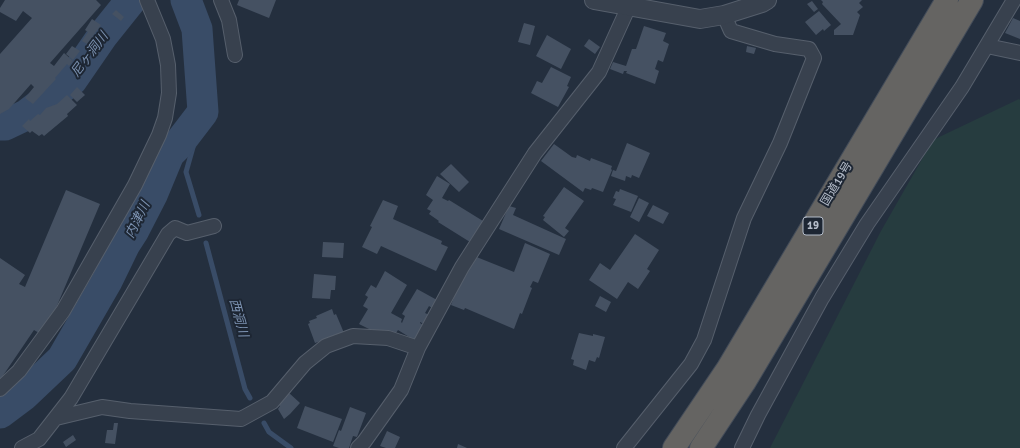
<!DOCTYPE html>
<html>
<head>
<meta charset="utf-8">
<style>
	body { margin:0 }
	canvas { display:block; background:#242f3e }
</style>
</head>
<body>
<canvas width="1020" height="448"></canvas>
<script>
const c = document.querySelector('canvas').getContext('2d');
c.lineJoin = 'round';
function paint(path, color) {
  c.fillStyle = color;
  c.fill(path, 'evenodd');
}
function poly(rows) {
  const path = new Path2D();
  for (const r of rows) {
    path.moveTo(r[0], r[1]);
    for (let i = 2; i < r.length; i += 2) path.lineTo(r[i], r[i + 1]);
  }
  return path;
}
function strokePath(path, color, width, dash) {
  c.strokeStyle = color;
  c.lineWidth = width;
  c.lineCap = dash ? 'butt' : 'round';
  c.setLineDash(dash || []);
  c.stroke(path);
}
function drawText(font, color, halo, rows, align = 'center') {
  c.font = font + ' Signika,"Noto Sans JP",sans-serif';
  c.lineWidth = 4;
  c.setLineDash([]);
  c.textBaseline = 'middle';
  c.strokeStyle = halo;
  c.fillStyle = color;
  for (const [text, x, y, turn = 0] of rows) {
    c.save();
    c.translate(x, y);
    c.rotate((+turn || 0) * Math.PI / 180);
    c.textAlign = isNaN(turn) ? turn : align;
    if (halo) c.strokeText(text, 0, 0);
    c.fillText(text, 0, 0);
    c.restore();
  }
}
paint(poly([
	[1019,99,1020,100,1020,448,770,448,881,231,933,140]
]), '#263c3f');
strokePath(poly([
	[199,215,186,172,203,112],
	[206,243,245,389,250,398],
	[264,423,269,432,291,448]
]), '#394c67', 5);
strokePath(poly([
	[0,125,5,125,26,115,72,80,103,35,131,0],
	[0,413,24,395,62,359,107,281,125,244,134,230,152,195,169,154,177,146,203,112,197,29,186,0]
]), '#394c67', 31);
paint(poly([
	[5,0,96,0,101,5,50,63,54,66,64,53,73,61,69,66,67,64,55,78,56,79,33,104,25,98,34,87,31,84,9,109,0,114,0,54,32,18,23,11,16,21,0,12,0,8],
	[239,0,276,0,269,18,237,5],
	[821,0,862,0,859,3,863,7,857,12,860,15,853,35,834,35,834,30,841,24,822,4,823,2],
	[812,1,818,9,814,12,807,4],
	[116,10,124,17,121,21,112,14],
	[819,11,831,25,824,31,823,29,816,35,805,22],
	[1013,18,1020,21,1020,39,1005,33],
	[92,19,101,25,87,44,82,41,88,32,85,30],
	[524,23,535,26,530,45,518,42],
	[644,26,666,33,663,41,669,44,663,62,658,60,655,69,659,71,655,84,626,73,627,71,624,71,623,74,610,69,613,62,626,66,632,49,636,49],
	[547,35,571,49,561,69,536,56],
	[589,39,600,47,595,54,584,46],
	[72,46,80,51,73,60,66,54],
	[747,46,756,48,754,54,746,52],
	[551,67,571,77,567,86,569,87,558,107,531,93,537,81,542,83],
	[77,87,85,95,77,102,70,95],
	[67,95,77,105,67,114,68,116,44,136,42,134,39,136,32,131,30,133,22,126,29,119,30,121,38,114,40,115,46,108,57,104],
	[627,143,650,153,639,178,632,175,631,178,626,176,625,181,611,176,613,170,616,171],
	[554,144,572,157,576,158,577,155,590,161,591,158,612,166,611,169,612,170,603,192,592,188,591,190,585,188,583,192,541,161],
	[451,164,469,182,459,192,440,174],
	[437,176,450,184,442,198,448,201,449,200,483,221,470,242,438,222,439,221,429,214,431,211,427,209,433,200,426,195],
	[564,187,584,201,565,228,569,231,564,237,543,220,545,217,543,216],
	[620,189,638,196,631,212,613,205,616,199,613,198,616,191,619,192],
	[66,190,100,204,56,308,39,333,34,330,0,380,0,258,25,275,19,284,25,287],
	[639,198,649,203,639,222,630,217],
	[383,200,398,206,393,219,442,241,441,244,448,247,436,271,381,246,377,254,362,247,372,227,370,226],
	[653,205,669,213,663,224,647,216],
	[509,206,516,208,513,215,566,239,559,255,499,229],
	[635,234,659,250,647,269,650,271,638,289,628,282,617,299,589,280,600,263,610,270],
	[323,242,344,243,343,258,322,257],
	[525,243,550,254,538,283,533,281,530,287,532,288,522,314,520,313,514,329,465,308,464,310,451,305,466,268,474,256,514,272],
	[385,271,407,285,391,313,402,319,401,322,402,323,405,316,402,314,417,289,437,300,432,308,429,306,425,313,429,315,424,324,420,322,420,323,423,325,414,340,398,330,394,336,369,329,359,324,368,309,363,306,368,297,365,295,371,285,376,288],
	[314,274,336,276,335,290,331,290,330,299,312,298],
	[600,296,611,302,606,312,595,306],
	[332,309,334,315,336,314,344,333,315,343,308,324,310,323,309,321,317,318,316,316],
	[579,333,593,336,593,334,605,337,599,358,597,357,595,362,589,360,586,370,573,365,574,360,571,359],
	[288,392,300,403,290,414,284,419,278,409,280,406,278,404],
	[305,406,342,419,333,442,297,428],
	[350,407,366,413,357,437,353,436,349,448,339,448,333,446,339,430,341,431],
	[114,423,118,423,115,444,105,443,107,430,113,430],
	[387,431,400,437,395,448,386,448,380,446],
	[73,435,76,440,66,447,63,442],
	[458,444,467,448,457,448]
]), '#455162');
const minor = poly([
	[221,0,229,20,235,55],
	[987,46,1020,53],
	[0,389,19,371,63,311,135,185,159,135,165,118,169,93,168,65,163,39,147,0],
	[56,418,102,407,130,411,241,419,272,402,305,363,326,346,353,336,388,338,418,348],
	[22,448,39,439,71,398,168,234,175,228,187,233,214,226],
	[358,448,364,442,401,390,418,348,462,267,535,153,599,72,629,6,633,0],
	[624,448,691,364,704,340,744,218,780,143,814,58,809,49,775,44,731,31,724,15],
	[742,448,758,415,822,298,867,224,962,87,1014,0]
]);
const tertiary = poly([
	[594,0,700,19,724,15,762,3,767,0]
]);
const trunk = poly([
	[674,448,728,368,947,0],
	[701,448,744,383,972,0]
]);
strokePath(minor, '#565f6c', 16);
strokePath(tertiary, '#565f6c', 20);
strokePath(trunk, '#434c59', 24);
strokePath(minor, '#38414e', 14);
strokePath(tertiary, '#38414e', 18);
strokePath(trunk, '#656462', 22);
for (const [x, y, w] of [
	[813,226,20]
]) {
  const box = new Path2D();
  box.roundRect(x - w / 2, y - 9, w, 18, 3);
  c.fillStyle = '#1d2633';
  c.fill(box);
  strokePath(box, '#b4bcc9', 1);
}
drawText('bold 11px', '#b4bcc9', null, [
	["19",813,226]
]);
drawText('12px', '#b4bcc9', '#1d2633', [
	["国道19号",837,184,-59]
]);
drawText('italic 13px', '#7c92b1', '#1d2633', [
	["尼ヶ洞川",90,55,-53],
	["内津川",138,220,-64],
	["西洞川",238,318,75]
]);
</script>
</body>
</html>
